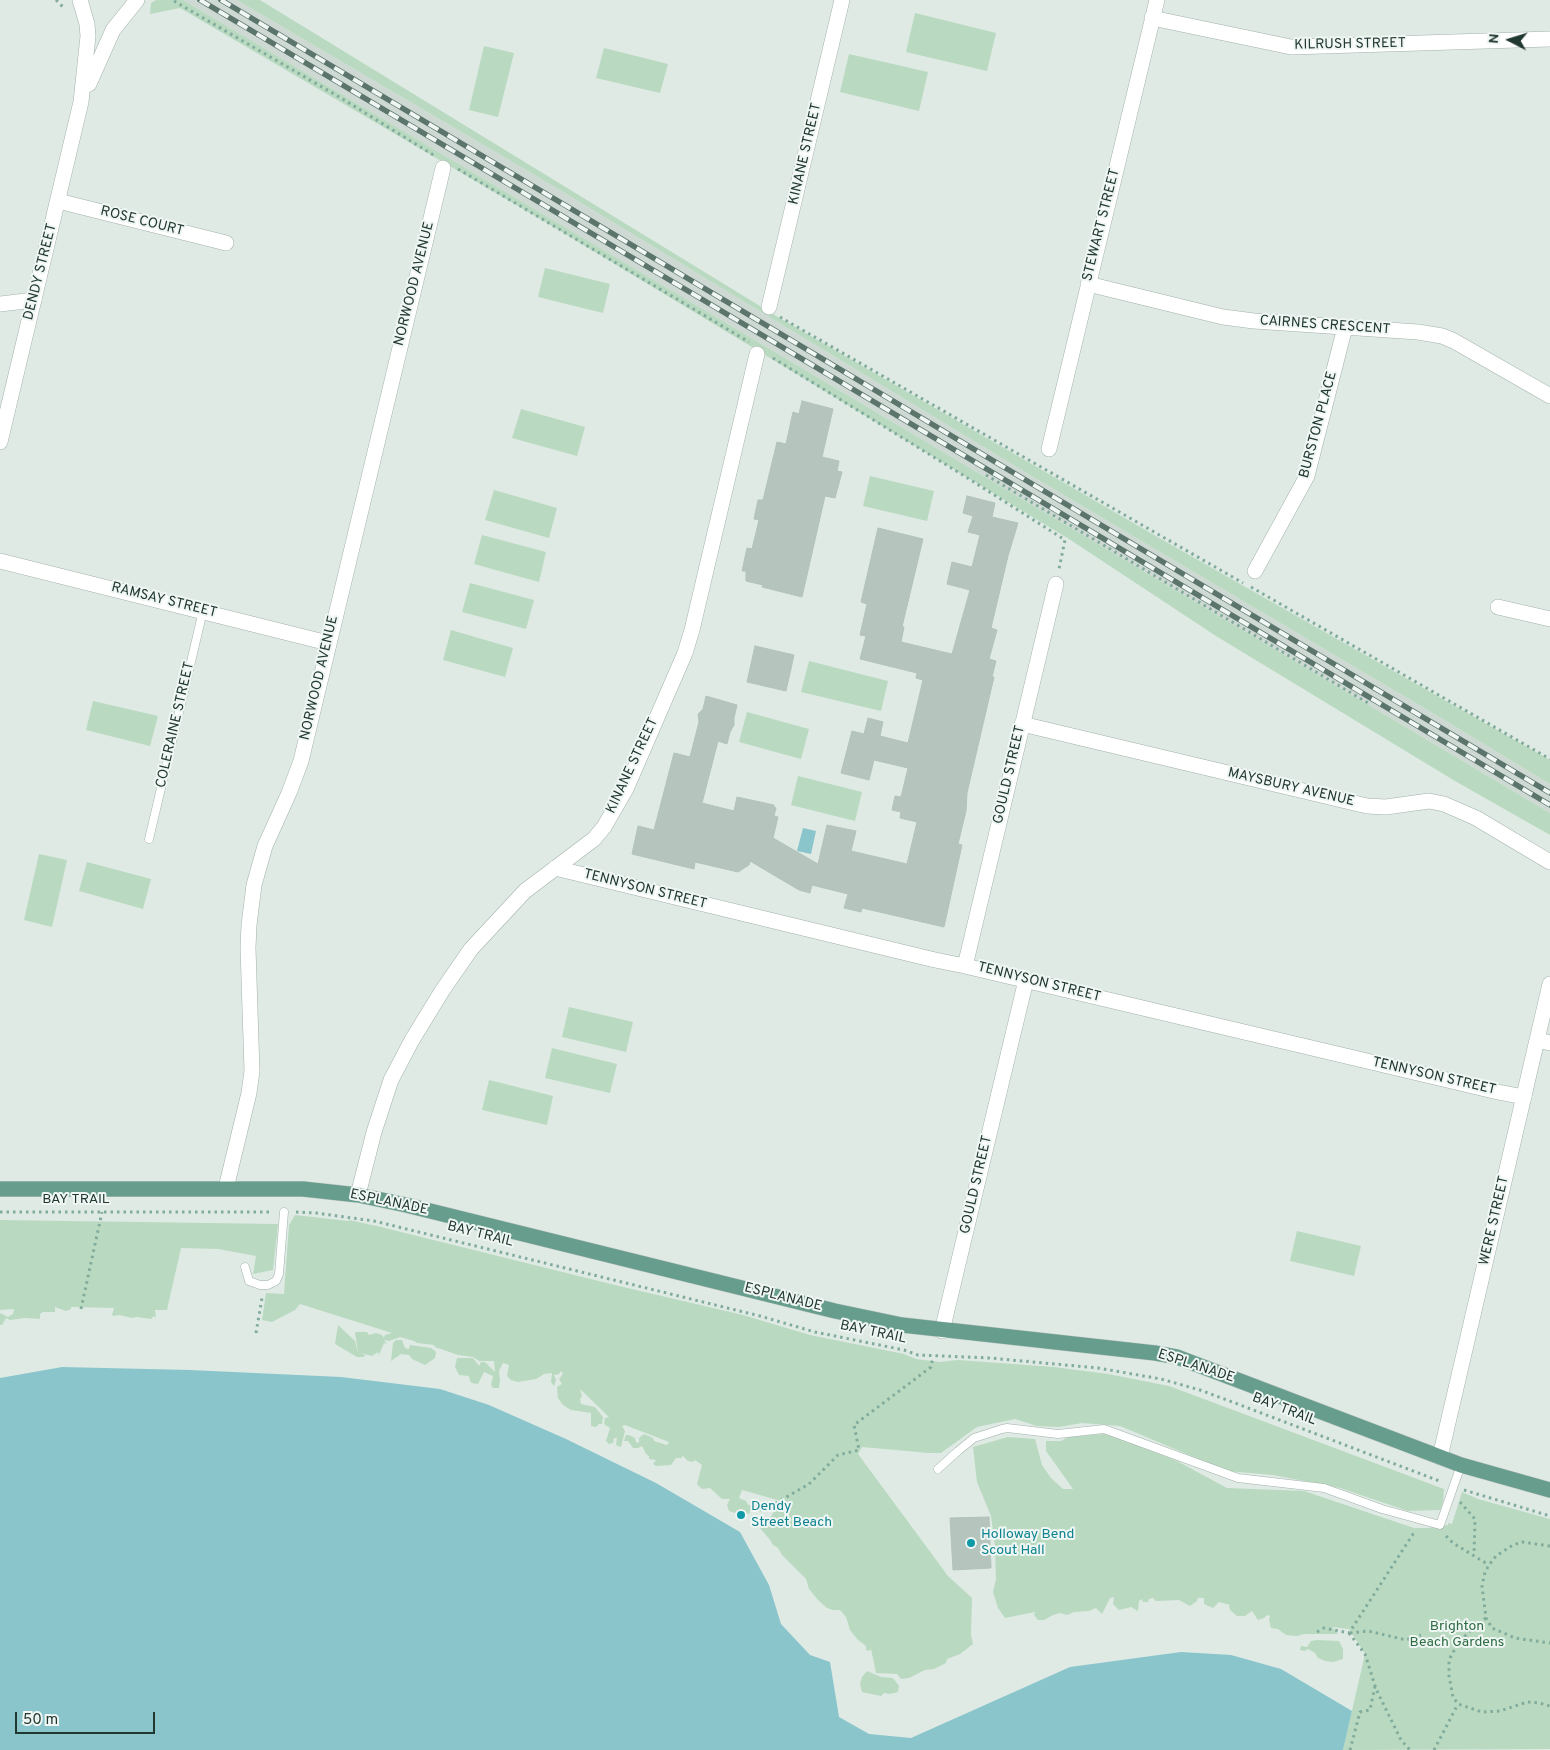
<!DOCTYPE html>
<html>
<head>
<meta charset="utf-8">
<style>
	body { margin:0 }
	#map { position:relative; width:1550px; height:1750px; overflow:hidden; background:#dfeae4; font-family:Overpass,sans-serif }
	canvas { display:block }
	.north { position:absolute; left:1485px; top:15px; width:50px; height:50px; -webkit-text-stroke:4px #eff6f3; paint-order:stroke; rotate:275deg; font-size:14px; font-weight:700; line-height:20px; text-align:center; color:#213831 }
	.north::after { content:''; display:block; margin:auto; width:18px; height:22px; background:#213831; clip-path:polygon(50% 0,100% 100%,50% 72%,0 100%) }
	.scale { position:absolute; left:15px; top:1712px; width:140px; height:22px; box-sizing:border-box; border:2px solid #213831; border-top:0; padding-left:6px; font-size:15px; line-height:18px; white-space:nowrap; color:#213831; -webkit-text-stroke:4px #eff6f3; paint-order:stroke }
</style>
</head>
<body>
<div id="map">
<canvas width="1550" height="1750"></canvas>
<div class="north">N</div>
<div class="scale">50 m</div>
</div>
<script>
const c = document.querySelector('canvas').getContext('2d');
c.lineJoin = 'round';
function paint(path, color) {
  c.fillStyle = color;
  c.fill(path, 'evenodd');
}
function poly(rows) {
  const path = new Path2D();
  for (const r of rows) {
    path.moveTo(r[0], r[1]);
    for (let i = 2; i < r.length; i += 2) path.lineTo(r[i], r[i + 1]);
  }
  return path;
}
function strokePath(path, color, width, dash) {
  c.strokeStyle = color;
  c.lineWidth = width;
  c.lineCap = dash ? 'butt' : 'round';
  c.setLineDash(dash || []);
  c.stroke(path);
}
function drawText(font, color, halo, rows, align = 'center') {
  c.font = font + ' Overpass,sans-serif';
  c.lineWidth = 4;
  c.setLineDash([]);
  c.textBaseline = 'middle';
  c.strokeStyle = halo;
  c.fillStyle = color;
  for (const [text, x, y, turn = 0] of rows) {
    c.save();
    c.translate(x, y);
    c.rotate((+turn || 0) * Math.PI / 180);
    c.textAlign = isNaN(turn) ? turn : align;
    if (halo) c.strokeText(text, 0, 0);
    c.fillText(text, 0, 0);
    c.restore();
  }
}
paint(poly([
	[183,0,237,0,555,187,1030,475,1431,712,1550,784,1550,813]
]), '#ced9d3');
paint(poly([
	[156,0,183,0,1550,813,1550,835,1455,781,1216,636,1069,539,547,223,180,8,150,14,151,3],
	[237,0,260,0,778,317,1161,539,1550,760,1550,784,1431,712,1030,475,555,187],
	[915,13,996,33,987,71,906,52],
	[484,46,514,53,498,117,469,110],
	[604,48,668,64,660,93,596,78],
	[849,54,928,72,919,111,840,92],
	[545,268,610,284,603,313,538,297],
	[521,409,585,427,577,456,512,438],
	[870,476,934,491,927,521,863,506],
	[494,490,557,508,549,538,485,520],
	[482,535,546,552,539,582,474,564],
	[470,583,534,600,526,629,462,612],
	[451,630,513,648,505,677,443,660],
	[809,661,888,681,881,711,801,692],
	[93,701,158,716,150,746,86,730],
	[747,712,809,729,801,759,739,742],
	[798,776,862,792,855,821,791,805],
	[39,854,67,860,52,927,24,920],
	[87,862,151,879,143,909,79,891],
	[569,1007,633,1022,626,1052,562,1037],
	[552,1048,617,1064,610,1093,545,1078],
	[489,1080,553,1096,547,1125,482,1110],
	[295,1215,348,1221,349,1220,381,1227,619,1286,743,1315,810,1335,904,1354,916,1359,939,1362,958,1360,1054,1367,1108,1374,1169,1386,1444,1489,1443,1502,1440,1510,1408,1511,1340,1488,1273,1475,1227,1471,1120,1426,1082,1423,1059,1427,1037,1426,1015,1419,977,1427,941,1453,929,1453,862,1447,858,1454,948,1576,972,1598,971,1635,973,1644,960,1654,947,1659,946,1663,934,1669,925,1670,909,1678,901,1679,897,1674,876,1673,871,1649,869,1651,866,1650,866,1646,858,1640,850,1630,846,1617,840,1610,833,1610,827,1608,818,1600,809,1589,806,1579,782,1555,778,1548,772,1544,771,1541,760,1528,760,1523,764,1521,766,1524,781,1501,742,1490,739,1498,746,1501,748,1505,767,1504,761,1512,757,1510,750,1511,749,1514,742,1512,738,1514,729,1511,727,1505,730,1499,722,1499,710,1488,702,1489,697,1484,702,1465,695,1460,693,1462,688,1461,682,1455,682,1458,676,1458,671,1465,656,1466,653,1464,656,1460,649,1459,649,1456,646,1454,642,1446,638,1448,633,1448,628,1441,624,1441,626,1435,629,1435,635,1438,636,1442,639,1443,639,1438,644,1434,653,1438,654,1441,667,1445,669,1442,625,1425,622,1426,625,1431,621,1447,616,1445,617,1438,614,1438,613,1443,609,1444,606,1441,610,1428,604,1424,605,1418,609,1417,580,1389,582,1396,580,1399,581,1404,595,1407,603,1417,602,1424,599,1424,596,1427,591,1426,591,1413,571,1410,563,1405,558,1398,557,1387,562,1384,559,1379,563,1374,561,1371,559,1374,554,1375,556,1380,554,1386,551,1382,552,1373,544,1374,536,1379,518,1382,511,1380,507,1376,509,1365,503,1363,499,1371,500,1381,499,1388,493,1388,491,1385,493,1376,484,1372,478,1384,472,1383,470,1381,469,1376,459,1375,455,1367,457,1358,473,1358,479,1366,481,1362,485,1362,495,1372,494,1361,479,1361,473,1357,458,1355,435,1347,434,1345,417,1343,414,1341,400,1337,389,1341,384,1340,387,1344,384,1343,379,1355,378,1352,372,1356,360,1353,365,1355,364,1357,357,1357,335,1344,338,1325,355,1341,358,1353,355,1332,367,1332,369,1335,376,1333,382,1335,384,1338,385,1335,392,1333,300,1304,295,1310,272,1322,262,1320,266,1293,284,1294,289,1225],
	[0,1220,278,1224,273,1270,253,1274,256,1256,218,1249,181,1248,167,1310,155,1310,156,1318,154,1316,151,1319,137,1317,132,1318,119,1315,114,1316,112,1315,114,1308,71,1307,71,1309,66,1311,55,1307,55,1312,43,1312,40,1314,40,1319,25,1318,10,1320,6,1318,2,1325,0,1325,0,1313,8,1317,13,1314,14,1309,0,1310],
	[1297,1231,1361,1246,1354,1276,1290,1261],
	[396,1340,402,1340,405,1348,409,1349,410,1345,431,1348,436,1352,435,1358,425,1365,412,1359,409,1355,401,1354,391,1361,393,1343],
	[1104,1434,1114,1436,1177,1461,1227,1488,1304,1491,1414,1528,1428,1528,1448,1525,1448,1523,1452,1524,1462,1492,1478,1499,1550,1519,1550,1749,1343,1750,1365,1654,1349,1629,1332,1627,1338,1634,1304,1634,1297,1636,1286,1635,1278,1629,1271,1628,1269,1620,1270,1616,1267,1615,1264,1618,1258,1620,1252,1611,1245,1616,1237,1616,1231,1611,1229,1607,1230,1605,1219,1602,1213,1608,1204,1604,1204,1598,1198,1598,1197,1601,1190,1606,1179,1600,1156,1601,1153,1598,1149,1599,1148,1602,1143,1602,1142,1599,1139,1601,1138,1611,1131,1607,1119,1610,1113,1604,1114,1597,1110,1598,1102,1614,1096,1608,1089,1611,1074,1612,1067,1615,1060,1613,1053,1615,1044,1620,1038,1620,1034,1615,1035,1612,1005,1618,998,1608,993,1592,996,1579,995,1547,991,1516,977,1482,973,1447,1008,1437,1035,1439,1042,1465,1051,1478,1063,1489,1073,1489,1046,1451,1046,1441,1061,1441,1068,1437],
	[1317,1640,1339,1641,1343,1649,1343,1659,1333,1662,1325,1661,1318,1658,1315,1653,1308,1649,1305,1651,1300,1650,1301,1646,1307,1647,1311,1641],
	[867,1671,881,1677,893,1678,899,1686,898,1692,890,1694,884,1693,881,1696,862,1692,860,1684,862,1677]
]), '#b9dac0');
paint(poly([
	[803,828,816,831,811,854,797,851],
	[62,1367,190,1370,341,1377,440,1389,489,1405,566,1439,656,1483,740,1532,769,1585,781,1624,810,1655,830,1662,839,1717,869,1734,911,1738,1070,1667,1181,1652,1231,1655,1281,1669,1352,1711,1343,1750,0,1750,0,1378]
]), '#8ac5cc');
const building = poly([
	[802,401,833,409,822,457,839,461,837,471,842,472,835,498,825,496,802,597,762,587,763,585,746,581,746,571,742,571,747,548,752,549,759,520,754,519,758,500,763,500,777,442,786,444,793,412,799,414,802,401],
	[967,496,995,503,992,517,1018,523,1008,556,991,628,997,630,989,659,996,661,992,677,994,677,967,793,966,811,958,844,962,845,944,927,862,908,861,912,844,908,848,894,812,885,810,893,799,890,750,861,749,865,738,872,695,862,694,869,632,854,638,826,654,830,674,753,690,757,699,722,698,714,703,709,706,696,737,705,734,718,734,725,730,732,727,744,718,741,702,803,734,811,737,797,774,805,774,807,776,808,774,816,778,817,773,838,818,864,827,825,856,831,851,851,907,864,917,822,900,818,901,812,892,810,895,796,901,797,908,768,874,760,869,780,841,773,852,731,864,734,868,718,883,722,880,736,908,743,923,680,916,678,917,673,860,659,866,636,860,635,867,604,861,602,878,528,923,539,902,627,904,627,901,642,952,654,970,590,947,584,952,562,972,567,980,535,968,532,973,516,963,513,967,496],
	[755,646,794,655,786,691,747,682,755,646],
	[989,1517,991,1568,953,1570,950,1518,989,1517]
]);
paint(building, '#b5c4bd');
strokePath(building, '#b2c3bb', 1);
const service = poly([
	[149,839,203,611],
	[245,1267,249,1281,260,1285,268,1285,276,1281,279,1274,284,1212],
	[938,1469,958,1451,974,1438,1002,1429,1007,1428,1058,1434,1104,1429,1238,1478,1324,1488,1382,1509,1440,1525,1461,1465]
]);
const minor = poly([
	[1152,18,1291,47,1550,39],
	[58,201,226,243],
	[1088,284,1223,317,1254,321,1418,332,1442,336,1454,341,1550,396],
	[0,304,34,300],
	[769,307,842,0],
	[1049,449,1157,0],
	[0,561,328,643],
	[1255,571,1307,476,1345,327],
	[1498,607,1550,619],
	[1022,724,1367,806,1386,807,1429,801,1444,804,1476,818,1550,862],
	[555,868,935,960,965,966,1498,1092,1524,1097],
	[965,966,1056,584],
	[1538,1040,1550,1043],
	[226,1188,249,1093,252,1071,248,948,249,925,254,885,265,846,289,793,301,761,443,168],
	[358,1195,374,1132,391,1080,412,1040,442,991,471,949,525,891,594,839,604,827,626,789,685,653,692,630,757,354],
	[942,1331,1026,980]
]);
const tertiary = poly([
	[89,84,113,30,137,0],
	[0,442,81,102,88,36,87,24,80,0],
	[1440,1457,1550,984]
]);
const primary = poly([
	[0,1189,303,1189,358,1195,406,1205,835,1311,902,1325,1155,1353,1177,1357,1461,1465,1550,1490]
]);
strokePath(service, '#a2b1ab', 9);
strokePath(minor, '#a2b1ab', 16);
strokePath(tertiary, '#a2b1ab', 16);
strokePath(primary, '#c1c7c5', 16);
strokePath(poly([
	[56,0,64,8],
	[174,1,341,98,435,156],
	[458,169,749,342],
	[780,317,1243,583],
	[773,358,966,477,1065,540,1059,569],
	[986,475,1368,703],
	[1251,587,1550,759],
	[0,1212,272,1212],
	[296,1212,316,1213,374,1221,760,1316,815,1332,904,1350,918,1355,990,1358,1098,1368,1161,1379,1200,1390,1235,1403,1442,1482],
	[81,1309,102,1212],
	[256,1333,262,1298],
	[1464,1490,1550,1516],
	[1460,1502,1475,1519,1474,1555],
	[764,1510,809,1484,838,1455,859,1450,854,1425,931,1367,933,1357],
	[1446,1536,1453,1543,1489,1565],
	[1550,1546,1522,1542,1513,1545,1496,1556,1489,1565,1485,1572,1482,1586,1486,1618,1492,1628,1515,1638,1550,1643],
	[1486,1618,1474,1627,1460,1641,1452,1654,1449,1660,1449,1676,1453,1697,1458,1704,1482,1712,1500,1711,1527,1702,1539,1703,1550,1706],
	[1317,1632,1324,1628,1349,1633,1415,1531],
	[1349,1633,1365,1654,1376,1689,1401,1740,1410,1750],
	[1350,1633,1368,1631,1406,1640,1421,1635],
	[1350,1750,1360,1712,1370,1710,1375,1686],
	[1434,1750,1458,1704]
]), '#81ab9c', 3, [2.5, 4]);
strokePath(service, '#fff', 8);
strokePath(minor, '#fff', 15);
strokePath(tertiary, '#fff', 15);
strokePath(primary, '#669d8c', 15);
const rail = poly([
	[200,0,1550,805],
	[221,0,1550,793]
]);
strokePath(rail, '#5b746c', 5.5);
strokePath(rail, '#eff6f3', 4, [11]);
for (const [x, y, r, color] of [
	[741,1515,5,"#0f9aa8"],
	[971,1543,5,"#0f9aa8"]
]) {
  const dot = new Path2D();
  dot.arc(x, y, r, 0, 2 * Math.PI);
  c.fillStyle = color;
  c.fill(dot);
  strokePath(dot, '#eff6f3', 2);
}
drawText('14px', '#213831', '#eff6f3', [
	["KILRUSH STREET",1350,45,-1],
	["KINANE STREET",806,154,-77],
	["ROSE COURT",142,222,14],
	["STEWART STREET",1102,225,-76],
	["DENDY STREET",41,272,-76],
	["NORWOOD AVENUE",415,284,-76],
	["CAIRNES CRESCENT",1325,326,4],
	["BURSTON PLACE",1319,425,-75],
	["RAMSAY STREET",164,601,14],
	["NORWOOD AVENUE",320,678,-77],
	["COLERAINE STREET",176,725,-77],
	["KINANE STREET",633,766,-65],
	["GOULD STREET",1010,775,-77],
	["MAYSBURY AVENUE",1291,788,13],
	["TENNYSON STREET",645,890,14],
	["TENNYSON STREET",1039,983,14],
	["TENNYSON STREET",1434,1077,13],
	["GOULD STREET",977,1185,-77],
	["BAY TRAIL",76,1200],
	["ESPLANADE",389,1203,12],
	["WERE STREET",1495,1221,-77],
	["BAY TRAIL",480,1235,14],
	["ESPLANADE",783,1298,14],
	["BAY TRAIL",873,1333,12],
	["ESPLANADE",1196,1367,18],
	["BAY TRAIL",1284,1410,21]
]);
drawText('14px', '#0d838f', '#eff6f3', [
	["Dendy",751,1507],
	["Street Beach",751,1523],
	["Holloway Bend",981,1535],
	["Scout Hall",981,1551]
], 'left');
drawText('14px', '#2e6d43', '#eff6f3', [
	["Brighton",1457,1627],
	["Beach Gardens",1457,1643]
]);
</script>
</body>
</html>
